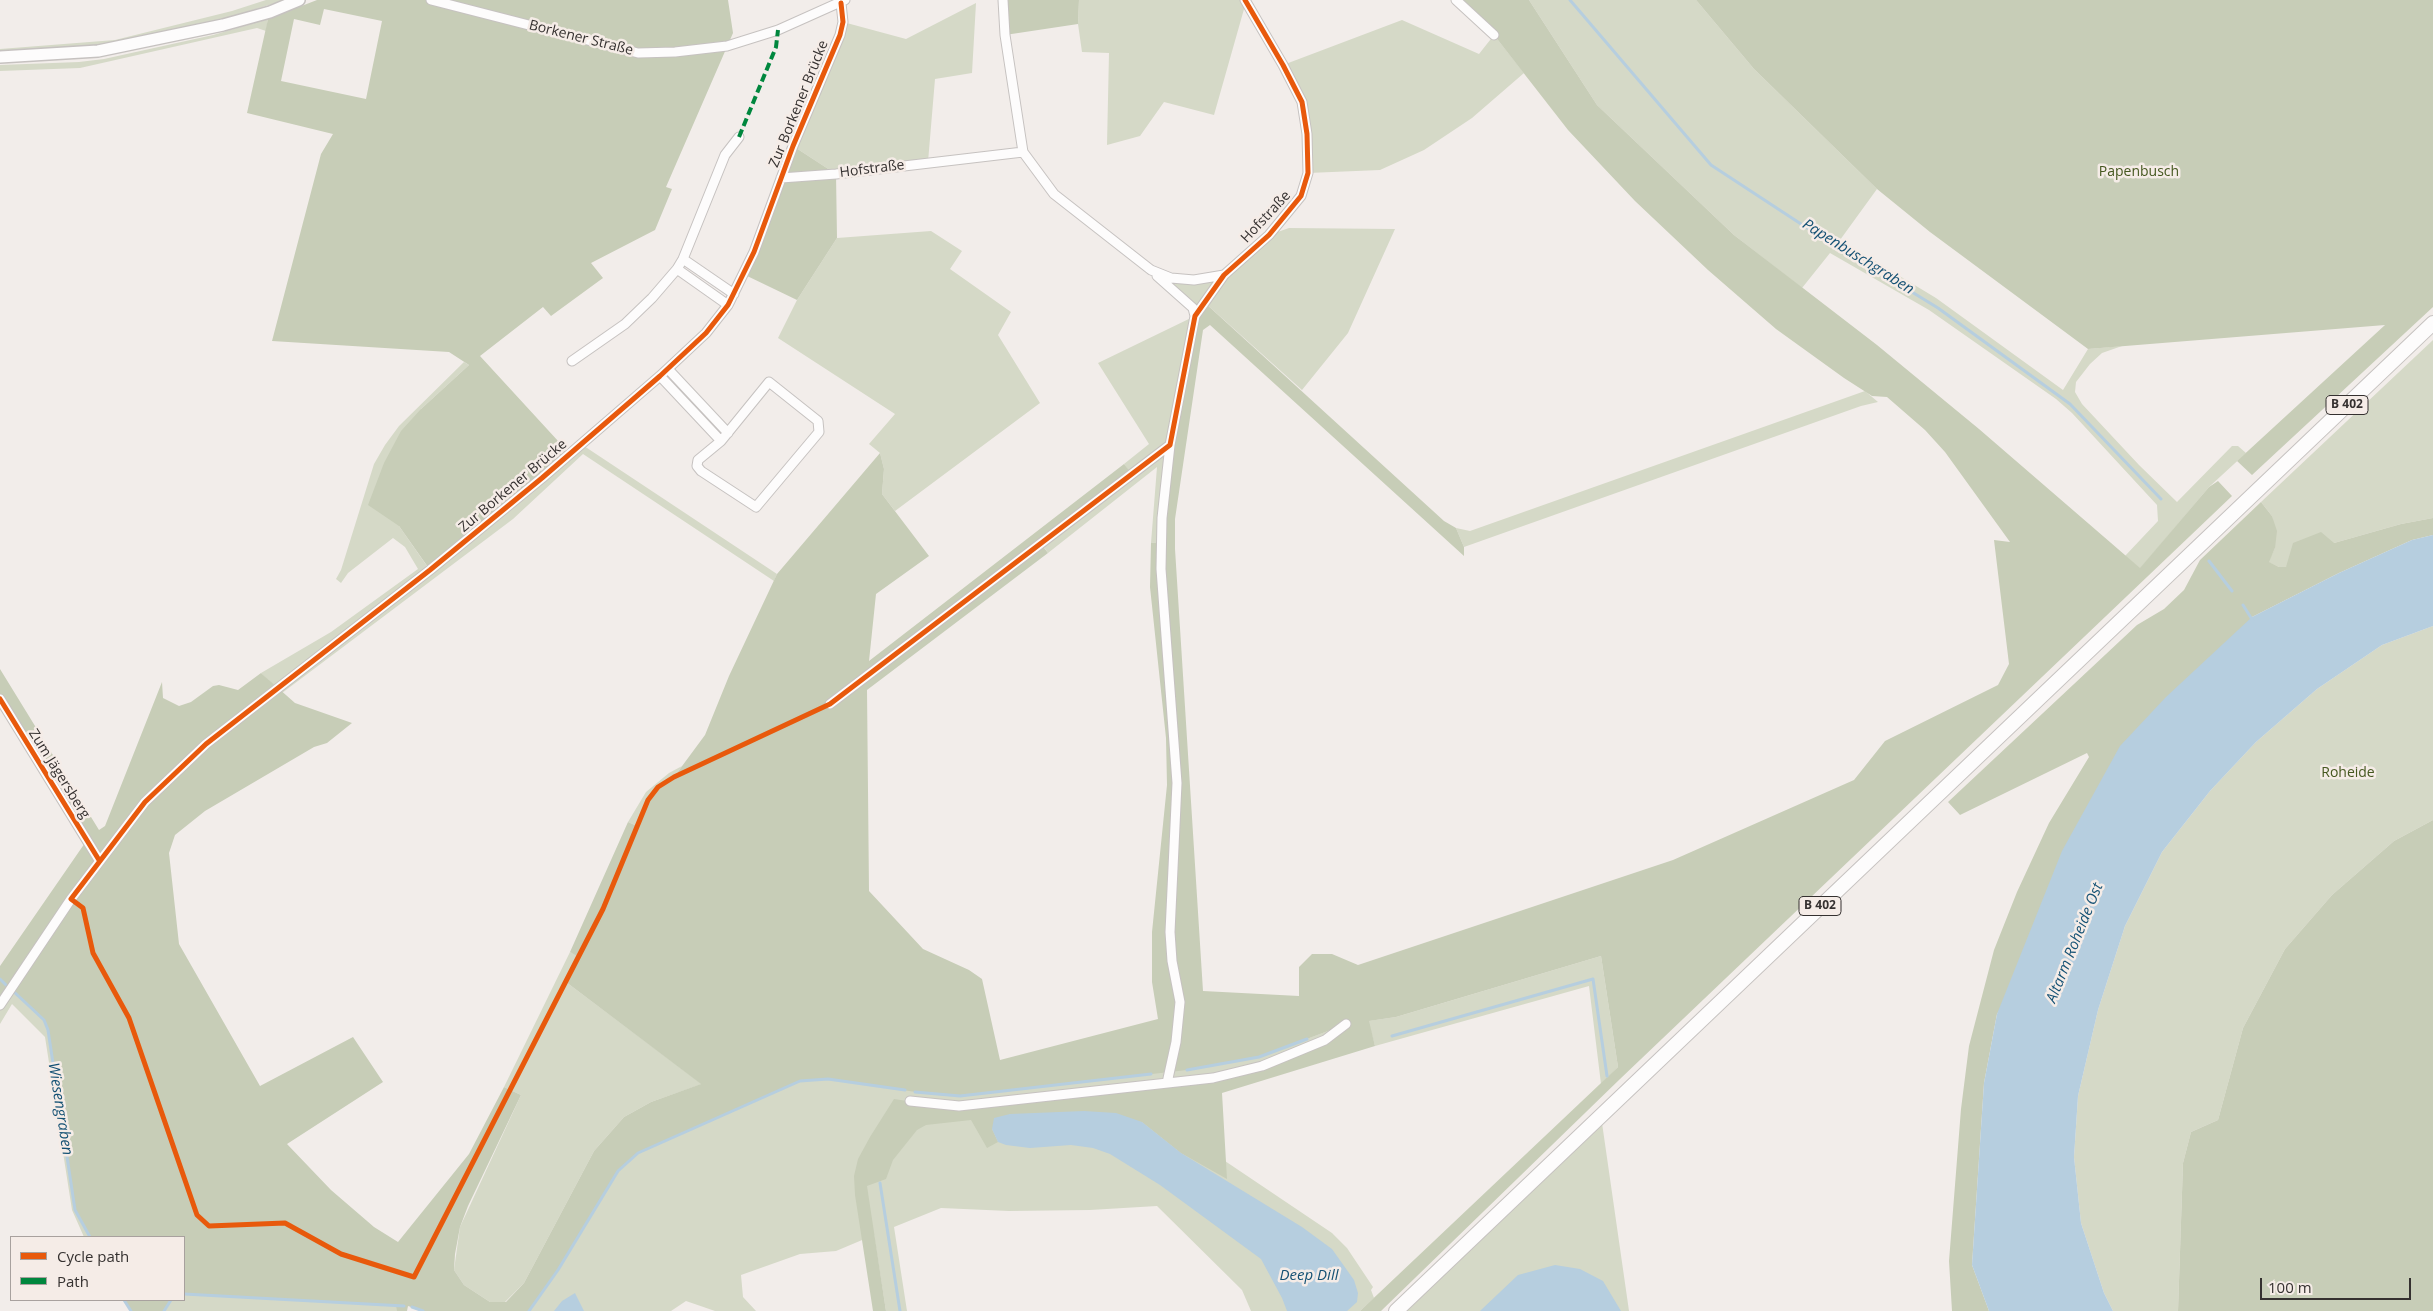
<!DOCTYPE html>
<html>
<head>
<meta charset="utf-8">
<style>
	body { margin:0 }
	#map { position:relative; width:2433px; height:1311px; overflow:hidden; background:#f2edea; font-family:"Open Sans",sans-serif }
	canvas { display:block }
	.legend { position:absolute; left:10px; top:1236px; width:175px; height:65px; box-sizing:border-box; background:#f5ece7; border:1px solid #a8a19e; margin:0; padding:6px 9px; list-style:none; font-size:15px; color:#353130 }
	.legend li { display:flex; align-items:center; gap:10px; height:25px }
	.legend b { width:25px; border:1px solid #a8a19e }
	.scale { position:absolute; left:2260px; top:1278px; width:151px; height:22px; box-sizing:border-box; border:2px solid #353130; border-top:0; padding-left:6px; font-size:15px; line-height:18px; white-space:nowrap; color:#353130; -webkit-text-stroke:4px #f5ece7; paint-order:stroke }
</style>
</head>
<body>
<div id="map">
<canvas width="2433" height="1311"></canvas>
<ul class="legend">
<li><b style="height:6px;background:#e8590c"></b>Cycle path</li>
<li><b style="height:6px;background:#00873e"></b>Path</li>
</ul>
<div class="scale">100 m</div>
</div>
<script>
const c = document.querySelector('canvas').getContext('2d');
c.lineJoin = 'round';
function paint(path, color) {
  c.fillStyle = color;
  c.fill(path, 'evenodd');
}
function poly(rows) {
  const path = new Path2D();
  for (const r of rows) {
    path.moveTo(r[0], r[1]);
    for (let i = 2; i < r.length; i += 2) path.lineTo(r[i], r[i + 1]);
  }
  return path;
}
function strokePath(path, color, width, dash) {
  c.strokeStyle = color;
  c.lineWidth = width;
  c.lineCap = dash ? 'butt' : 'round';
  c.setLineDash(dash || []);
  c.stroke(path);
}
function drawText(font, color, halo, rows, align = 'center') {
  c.font = font + ' "Open Sans",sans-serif';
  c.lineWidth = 5;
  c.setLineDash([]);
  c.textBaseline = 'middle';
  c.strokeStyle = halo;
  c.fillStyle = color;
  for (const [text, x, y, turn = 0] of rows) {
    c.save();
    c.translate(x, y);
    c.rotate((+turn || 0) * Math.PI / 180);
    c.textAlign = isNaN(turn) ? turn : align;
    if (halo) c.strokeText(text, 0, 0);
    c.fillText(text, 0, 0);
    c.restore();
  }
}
paint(poly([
	[266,0,285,0,214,22,83,49,0,52,0,49,115,40,232,11],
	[1079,0,1245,0,1246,2,1214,115,1164,102,1140,136,1107,145,1109,53,1082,52,1078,24],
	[1529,0,1696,0,1754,69,1877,189,1840,240,1936,298,2063,390,2088,349,2122,346,2102,353,2090,364,2076,382,2075,392,2082,404,2139,465,2177,502,2232,446,2238,446,2246,453,2209,487,2140,569,2125,556,2158,521,2157,505,2072,413,2056,399,1929,310,1830,253,1802,288,1734,235,1597,105],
	[976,3,972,73,935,79,928,162,836,174,793,146,843,22,906,39],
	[268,19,266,31,257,28,80,68,0,71,0,65,79,62,104,59,213,35],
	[1402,20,1479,54,1494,35,1524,73,1472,118,1424,150,1380,170,1308,173,1302,102,1283,65],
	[1289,228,1395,229,1348,333,1302,390,1204,302,1161,542,1151,543,1157,467,1048,553,1042,544,1131,474,1124,464,1149,444,1098,363,1195,316,1151,270,1171,278,1224,275,1269,235],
	[931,231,962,251,950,269,1011,312,998,335,1040,403,895,511,882,494,884,469,880,453,869,444,895,414,778,338,797,300,837,238],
	[2433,340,2433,518,2401,524,2334,543,2286,567,2279,567,2268,562,2275,548,2272,516,2261,502],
	[464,362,469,365,421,409,399,526,429,569,581,444,777,574,774,581,583,454,513,519,282,693,261,673,331,632,418,569,405,547,393,538,348,573,341,583,336,579,341,570,374,464,385,445,399,426],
	[1865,391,1878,402,1861,406,1464,547,1456,528,1470,531],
	[2433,626,2433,820,2394,841,2332,895,2285,949,2243,1028,2218,1120,2191,1132,2183,1163,2178,1311,2113,1311,2104,1293,2081,1223,2074,1157,2078,1096,2098,1010,2125,926,2162,852,2210,791,2256,742,2317,689,2382,645],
	[682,766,674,777,658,787,648,800,637,826,628,822,646,792,669,773],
	[570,952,579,956,566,982,702,1084,651,1102,624,1117,594,1151,524,1283,505,1302,490,1302,464,1285,454,1270,460,1227,521,1095,504,1087],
	[1601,956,1618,1067,1601,1084,1589,986,1375,1046,1368,1021,1396,1017],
	[10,989,44,1020,48,1030,75,1210,90,1237,84,1237,72,1210,45,1037,12,1004,0,1024,0,1005],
	[1346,1024,1325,1040,1262,1066,1213,1078,1225,1161,1332,1233,1347,1248,1373,1287,1371,1290,1374,1298,1360,1311,1251,1311,1242,1290,1157,1206,1090,1210,1009,1211,941,1208,894,1227,907,1311,886,1311,874,1235,836,1251,800,1254,741,1275,743,1297,756,1311,715,1311,686,1301,671,1311,523,1311,603,1170,730,1085,894,1063,1187,1070,1259,1057],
	[1601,1116,1629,1311,1396,1311],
	[184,1294,397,1305,397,1311,164,1311,171,1300,184,1300]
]), '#d5d9c7');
paint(poly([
	[317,0,728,0,733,33,666,187,672,189,655,230,591,263,603,278,551,316,543,307,480,356,570,454,430,570,399,526,368,505,384,463,401,431,421,409,469,365,449,352,272,341,321,154,333,134,247,113,268,19],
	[324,9,382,21,366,99,281,81,294,19,320,25],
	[1003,0,1079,0,1078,24,1005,35],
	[1456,0,1529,0,1597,105,1734,235,1877,345,1979,429,2140,568,2209,487,2218,481,2232,496,1620,1079,1381,1311,1360,1311,1618,1067,1601,956,1396,1017,1369,1021,1375,1046,1222,1093,1227,1179,1181,1153,1142,1122,1034,1114,1010,1114,992,1129,998,1142,987,1148,971,1120,926,1125,917,1130,893,1160,886,1179,867,1186,886,1311,873,1311,855,1195,854,1176,858,1159,870,1137,894,1099,941,1106,1167,1083,1262,1066,1325,1040,1344,1025,1259,1057,1187,1070,960,1096,936,1095,828,1079,800,1081,638,1153,618,1171,558,1270,529,1311,423,1311,408,1306,407,1311,397,1311,396,1305,184,1294,184,1237,90,1237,75,1210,48,1030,44,1020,10,989,0,1005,0,966,87,840,0,699,0,669,99,830,105,826,162,682,163,698,179,706,191,702,213,686,219,685,238,690,261,673,295,703,352,723,327,743,314,747,205,811,175,835,169,853,179,944,260,1086,353,1037,383,1082,287,1144,331,1190,374,1227,398,1242,469,1154,504,1087,521,1095,468,1206,460,1227,455,1254,454,1270,464,1285,490,1302,506,1302,524,1283,594,1151,624,1117,651,1102,701,1084,566,982,579,957,570,952,628,822,637,826,648,800,658,787,674,777,705,735,729,676,777,574,880,453,884,469,882,494,929,556,876,594,869,661,1124,464,1132,474,1042,545,1048,553,867,690,869,891,923,949,969,970,982,979,1000,1060,1158,1019,1152,982,1152,932,1167,785,1166,738,1150,587,1151,543,1161,542,1162,518,1195,316,1204,302,1444,521,1456,528,1464,547,1464,556,1210,325,1203,330,1175,519,1175,549,1203,991,1299,996,1299,967,1312,954,1332,954,1358,965,1673,860,1854,780,1885,741,1998,685,2009,664,1994,540,2010,542,1945,452,1925,430,1887,397,1872,396,1844,378,1776,329,1708,270,1635,201,1568,130,1494,35],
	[1696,0,2433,0,2433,307,2252,475,2237,461,2385,325,2088,349,1930,232,1877,189,1754,69],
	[793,146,836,174,837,238,797,300,743,274],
	[2261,502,2272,516,2277,531,2275,548,2269,562,2279,567,2286,567,2293,543,2321,532,2334,543,2401,524,2433,518,2433,535,2412,540,2339,573,2252,617,1997,1014,1984,1083,1972,1265,1989,1311,1952,1311,1949,1261,1961,1109,1969,1046,1994,950,2017,892,2049,823,2089,757,2087,753,1960,815,1948,802,2137,625,2164,609,2184,590,2200,560],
	[2433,820,2433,1311,2178,1311,2183,1163,2191,1132,2218,1120,2243,1028,2285,949,2332,895,2394,841],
	[124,1300,171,1300,164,1311,131,1311]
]), '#c7cdb7');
paint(poly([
	[2433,535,2433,626,2382,645,2317,689,2256,742,2210,791,2162,852,2125,926,2098,1010,2078,1096,2074,1157,2081,1223,2104,1293,2113,1311,1989,1311,1972,1265,1984,1083,1997,1014,2062,851,2120,746,2166,697,2252,617,2339,573,2412,540],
	[1084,1111,1116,1113,1142,1122,1181,1153,1302,1227,1332,1249,1354,1280,1358,1293,1357,1302,1347,1311,1287,1311,1282,1298,1261,1259,1160,1185,1110,1154,1093,1148,1071,1145,1030,1148,1006,1145,998,1142,992,1129,994,1118,1010,1114],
	[1555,1265,1580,1269,1603,1281,1621,1311,1480,1311,1518,1275],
	[575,1293,584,1311,554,1311,562,1301]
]), '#b6cedf');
strokePath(poly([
	[1570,0,1711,165,1801,224,1938,308,2070,404,2161,499],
	[2209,561,2232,591],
	[2243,605,2253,621],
	[0,979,6,985],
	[13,991,44,1020,48,1030,75,1210,90,1237],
	[1392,1036,1593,979,1607,1076],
	[1187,1070,1259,1057,1307,1039],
	[915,1092,960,1096,1151,1074],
	[880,1183,900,1311],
	[184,1294,404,1306],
	[124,1300,131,1311],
	[412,1307,423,1311],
	[164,1311,171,1300],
	[529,1311,558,1270,618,1171,638,1153,800,1081,828,1079,905,1090]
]), '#b6cedf', 3);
const minor = poly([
	[431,0,638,53,675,52,727,46,778,30,845,0],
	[1003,0,1005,35,1023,152,1054,194,1151,270,1171,278,1194,280,1224,275,1269,235,1301,196,1308,173,1307,134,1302,102,1283,65,1245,0],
	[1456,0,1494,35],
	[781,178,836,174,1023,152],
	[683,259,734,294],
	[677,269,728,305],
	[1157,276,1193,308,1195,316],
	[572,361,625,324,652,298,677,269,683,259,725,155,739,137],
	[668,369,728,433],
	[660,376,721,441],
	[769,382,818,421,819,432,756,507,701,471,697,466,698,460,721,441,769,382],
	[0,699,99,860],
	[830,704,1170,445],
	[0,1005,71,899,145,802,206,744,430,570,542,478,660,376,706,333,728,305,754,252,793,146,840,35,843,22,841,3],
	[1167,1083,1176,1042,1180,1002,1172,961,1170,932,1177,783,1161,569,1162,518,1170,445,1195,316,1224,275],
	[910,1101,959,1106,1213,1078,1262,1066,1325,1040,1346,1024]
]);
const tertiary = poly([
	[0,57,98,51,223,25,270,12,299,0]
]);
const primary = poly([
	[1396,1311,2433,323]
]);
strokePath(minor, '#c6c2c0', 11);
strokePath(tertiary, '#c6c2c0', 14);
strokePath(primary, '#c6c2c0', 16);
strokePath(minor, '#fdfcfc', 9);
strokePath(tertiary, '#fdfcfc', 11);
strokePath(primary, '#fdfcfc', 14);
strokePath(poly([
	[739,137,776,47,778,30]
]), '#00873e', 4, [8, 4]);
strokePath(poly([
	[841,3,843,22,840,35,793,146,754,252,728,305,706,333,660,376,542,478,430,570,206,744,145,802,71,899,83,908,93,953,129,1018,197,1215,209,1226,285,1223,341,1254,414,1277,603,909,648,800,658,787,674,777,830,704,1170,445,1195,316,1224,275,1269,235,1301,196,1308,173,1307,134,1302,102,1283,65,1245,0],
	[0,699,99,860]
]), '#e8590c', 5);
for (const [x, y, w] of [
	[2347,405,42],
	[1820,906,42]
]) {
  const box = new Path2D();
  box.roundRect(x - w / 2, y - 9.5, w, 19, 4);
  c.fillStyle = '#f5ece7';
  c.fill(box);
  strokePath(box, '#353130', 1);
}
drawText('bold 12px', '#353130', null, [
	["B 402",2347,405],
	["B 402",1820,906]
]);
drawText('14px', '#353130', '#f5ece7', [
	["Borkener Straße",581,38,14],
	["Zur Borkener Brücke",799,104,-68],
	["Hofstraße",872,169,-7],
	["Hofstraße",1266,217,-47],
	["Zur Borkener Brücke",513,486,-40],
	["Zum Jägersberg",59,774,58]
]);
drawText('14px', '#465820', '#f5ece7', [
	["Papenbusch",2139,172],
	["Roheide",2348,773]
]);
drawText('italic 15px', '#145174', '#f5ece7', [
	["Papenbuschgraben",1858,257,32],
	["Altarm Roheide Ost",2075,943,-68],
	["Wiesengraben",60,1109,81],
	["Deep Dill",1309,1276]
]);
</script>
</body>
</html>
